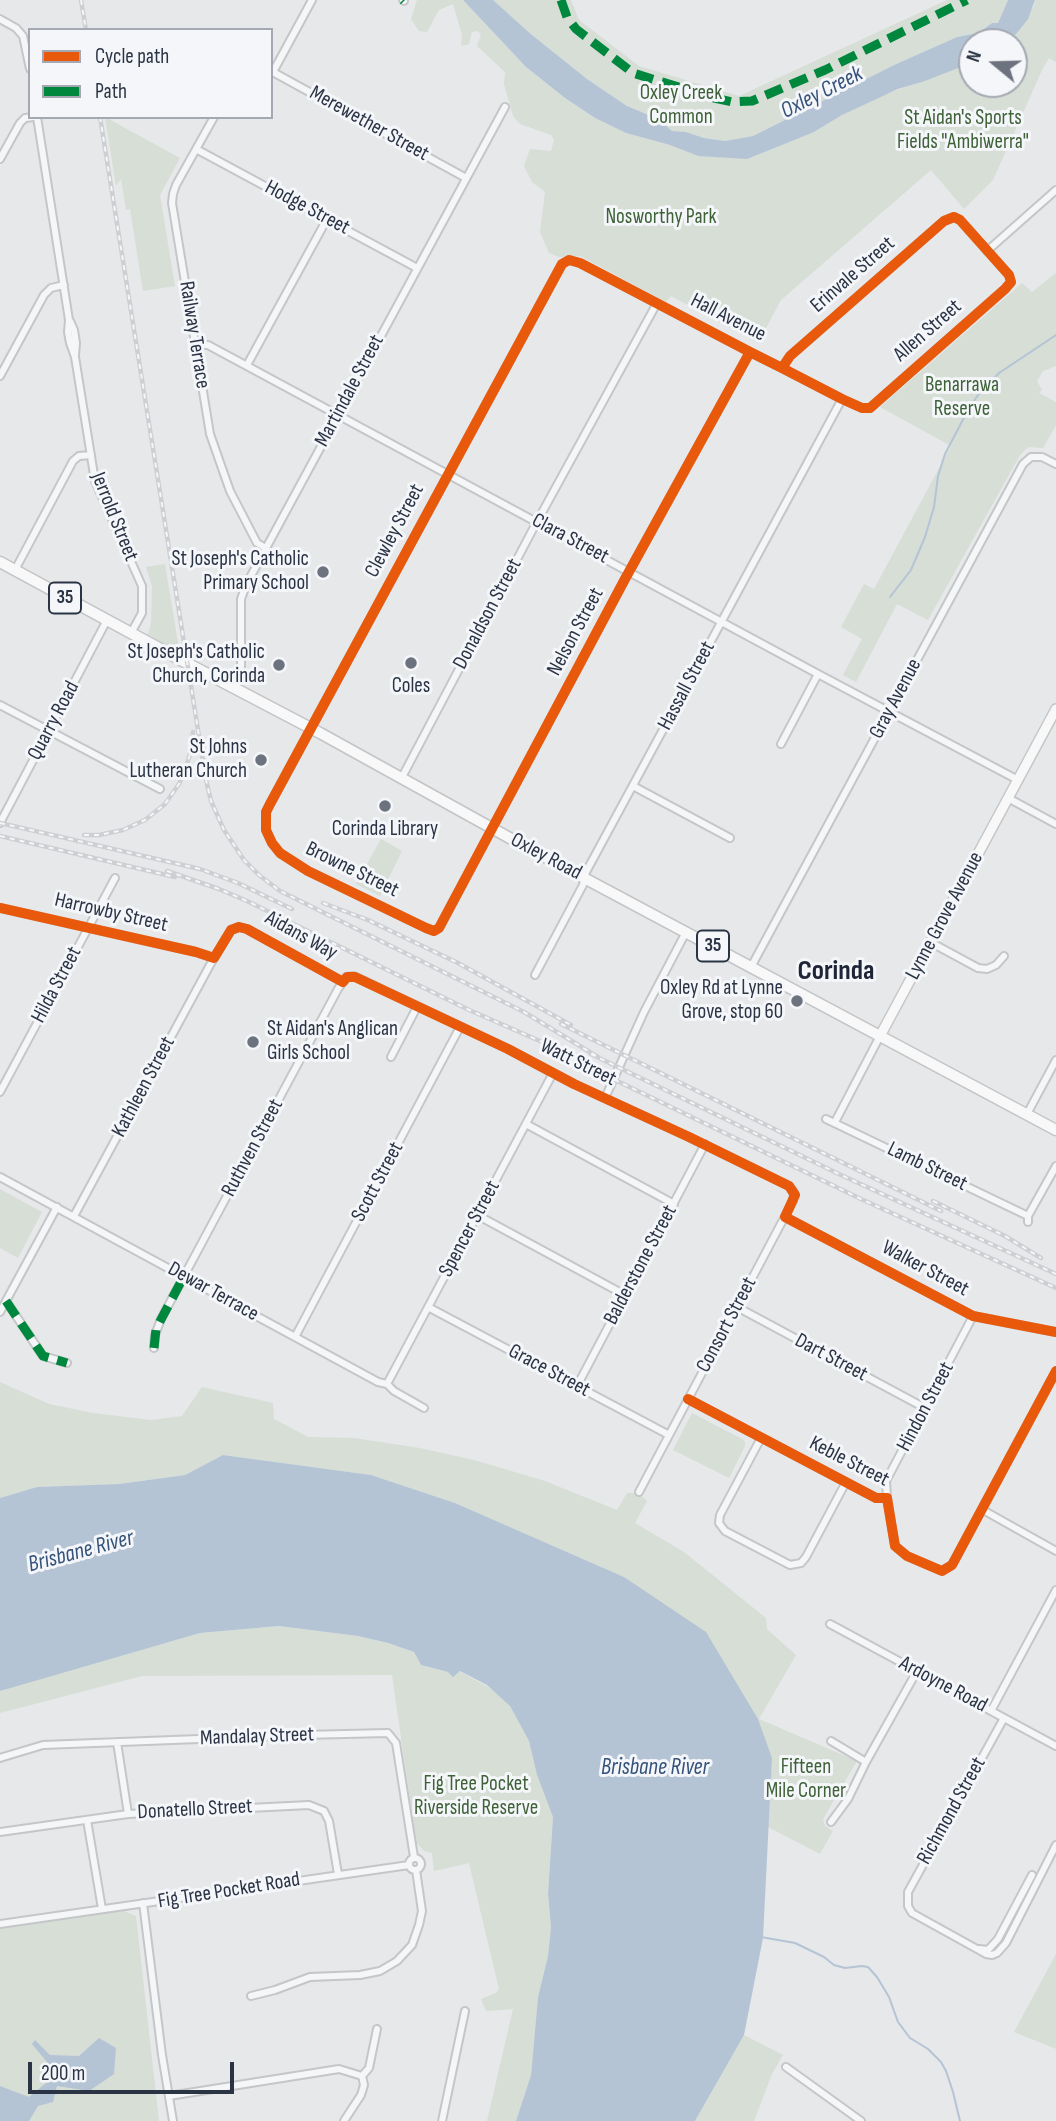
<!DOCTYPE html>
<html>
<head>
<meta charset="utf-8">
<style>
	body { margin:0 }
	#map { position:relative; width:1056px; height:2121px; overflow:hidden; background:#e6e8ea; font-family:"Sofia Sans Condensed",sans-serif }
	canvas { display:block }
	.legend { position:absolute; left:28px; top:28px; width:245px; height:91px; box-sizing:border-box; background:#f4f6f9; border:2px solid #a4a8b1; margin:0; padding:9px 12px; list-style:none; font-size:21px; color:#2b3445 }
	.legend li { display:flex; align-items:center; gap:14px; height:35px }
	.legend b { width:35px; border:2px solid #a4a8b1 }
	.north { position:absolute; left:958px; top:28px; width:70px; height:70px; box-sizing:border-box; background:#f4f6f9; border:2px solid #a4a8b1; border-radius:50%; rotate:289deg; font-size:19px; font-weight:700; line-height:28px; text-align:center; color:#2b3445 }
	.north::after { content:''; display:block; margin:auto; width:24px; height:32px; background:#6c737f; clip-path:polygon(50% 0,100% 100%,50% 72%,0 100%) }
	.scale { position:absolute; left:28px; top:2062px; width:206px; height:32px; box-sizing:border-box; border:4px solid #2b3445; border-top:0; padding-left:9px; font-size:21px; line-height:24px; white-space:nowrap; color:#2b3445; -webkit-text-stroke:5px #f4f6f9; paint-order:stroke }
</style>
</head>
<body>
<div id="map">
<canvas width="1056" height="2121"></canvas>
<ul class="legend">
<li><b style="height:9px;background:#e8590c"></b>Cycle path</li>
<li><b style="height:9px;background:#00873e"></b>Path</li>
</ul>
<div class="north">N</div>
<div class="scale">200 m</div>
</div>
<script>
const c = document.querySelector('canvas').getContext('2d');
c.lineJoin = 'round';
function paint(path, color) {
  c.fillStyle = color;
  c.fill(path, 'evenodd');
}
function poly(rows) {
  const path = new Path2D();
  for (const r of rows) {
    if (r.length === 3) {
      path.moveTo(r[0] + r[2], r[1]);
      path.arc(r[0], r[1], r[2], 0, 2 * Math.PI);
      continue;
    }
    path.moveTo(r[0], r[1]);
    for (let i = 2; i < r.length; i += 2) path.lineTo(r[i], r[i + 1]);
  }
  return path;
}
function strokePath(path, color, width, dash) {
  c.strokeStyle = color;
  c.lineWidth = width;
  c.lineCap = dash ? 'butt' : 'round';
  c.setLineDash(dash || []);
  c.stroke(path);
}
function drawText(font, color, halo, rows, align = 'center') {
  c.font = font + ' "Sofia Sans Condensed",sans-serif';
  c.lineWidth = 6;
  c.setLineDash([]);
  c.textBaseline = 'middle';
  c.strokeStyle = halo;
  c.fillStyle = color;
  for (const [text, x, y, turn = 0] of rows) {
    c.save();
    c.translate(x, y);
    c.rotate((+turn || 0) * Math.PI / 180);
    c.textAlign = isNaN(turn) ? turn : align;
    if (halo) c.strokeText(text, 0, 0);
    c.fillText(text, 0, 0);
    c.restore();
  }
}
paint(poly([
	[417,0,463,0,526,67,565,98,595,118,626,133,670,145,698,156,814,132,842,115,871,100,972,62,972,84,1014,84,1014,42,999,42,1016,34,1034,6,1035,0,1056,0,1056,62,1049,58,1042,70,993,180,964,209,931,170,781,300,758,343,671,296,666,302,580,256,559,257,549,253,540,232,545,192,532,182,524,166,530,149,551,151,554,140,551,135,520,124,513,116,504,84,505,72,477,46,481,34,477,31,472,32,469,44,461,46,462,35,453,4,439,10,427,32,419,31,411,19],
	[493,0,571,0,579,20,639,66,739,96,947,0,1008,0,998,23,992,23,977,33,957,37,894,65,753,136,725,141,704,138,686,132,672,131,658,119,627,106,587,79,532,35],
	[105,117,180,158,160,195,175,286,143,291,130,209,126,210,121,179,116,186],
	[1056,273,1056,366,1043,371,1037,381,1042,390,1039,393,1056,402,1056,425,1043,448,1028,447,1020,455,928,620,897,604,856,682,843,675,862,639,841,627,864,584,874,589,951,446,880,407,1022,283,1032,292],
	[165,564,180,655,148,634,151,623,152,586,146,567],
	[381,839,402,851,380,896,356,884],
	[0,1189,42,1212,18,1258,0,1248],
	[0,1382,49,1404,93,1413,151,1420,182,1416,202,1387,273,1403,274,1419,308,1437,354,1438,420,1448,474,1460,545,1481,617,1510,627,1493,634,1493,643,1497,647,1501,635,1523,684,1552,766,1618,767,1629,796,1655,759,1719,857,1761,823,1819,825,1826,833,1831,820,1854,768,1827,772,1758,624,1577,455,1503,371,1475,224,1455,185,1475,119,1484,37,1487,0,1498],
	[692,1413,742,1439,745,1442,745,1446,729,1478,673,1450],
	[279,1626,358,1636,388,1643,414,1652,421,1665,448,1672,459,1671,494,1690,510,1706,529,1741,537,1775,553,1817,548,1894,551,1927,548,1956,538,1997,531,2075,516,2121,487,2121,513,2009,486,2011,481,1999,496,1993,499,1989,469,1863,434,1871,432,1853,424,1851,416,1842,392,1675,142,1676,0,1713,0,1691,15,1685,200,1633],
	[121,1910,136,1916,159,2121,0,2121,0,1929],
	[1056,1954,1056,2049,1014,2032],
	[744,2035,783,2055,772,2074,754,2121,695,2121]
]), '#d6ded6');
paint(poly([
	[463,0,493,0,532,35,587,79,627,106,658,119,672,131,686,132,704,138,725,141,753,136,894,65,957,37,978,33,992,23,998,23,1008,0,1035,0,1028,19,1016,34,999,42,972,42,971,63,925,81,898,89,842,115,814,132,747,159,698,156,670,145,626,133,595,118,565,98,526,67],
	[223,1455,371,1475,455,1503,624,1577,706,1632,758,1719,772,1758,763,1938,744,2035,695,2121,516,2121,531,2075,538,1997,548,1956,551,1927,548,1894,553,1817,537,1775,529,1741,510,1706,487,1685,460,1671,453,1677,448,1672,421,1665,414,1652,388,1643,358,1636,279,1626,200,1633,0,1691,0,1498,37,1487,119,1484,185,1475],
	[99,2038,116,2048,114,2074,89,2091,57,2086,53,2102,38,2106,29,2121,0,2121,0,2086,29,2097,57,2074,32,2044,35,2040,50,2055,79,2056]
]), '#b4c4d5');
strokePath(poly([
	[890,597,911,570,925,537,934,507,938,476,945,454,968,410,978,395,999,373,1056,335],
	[761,1937,795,1943,824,1957,834,1965,845,1968,862,1966,868,1967,877,1977,889,1997,898,2022,910,2038,928,2049,941,2062,946,2071,953,2092,960,2121]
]), '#b4c4d5', 2);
const street = poly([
	[403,0,404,1],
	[0,19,16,28,23,36,30,69],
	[271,71,466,178],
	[273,72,312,0],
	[37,117,69,320,68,332,70,343,75,357,95,481,142,586,142,613,131,633],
	[214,117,176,185,173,194,172,203,210,434,230,491,257,543,266,548],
	[196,149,417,268],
	[0,159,20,123,25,118,34,117],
	[987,251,1056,190],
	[70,321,74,330,76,343,75,355],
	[195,345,208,345,818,674,1018,780],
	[750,352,625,579,439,928,434,931,426,928,308,871,280,853,272,843,266,830,266,812,270,804,562,264,569,260,580,263,750,352,782,368,842,399,862,408,870,408,1005,289,1011,282,1009,275,960,220,954,217,944,221,790,356,782,368],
	[247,365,327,219],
	[0,376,44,295,51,288,64,285],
	[15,570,73,461,79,456,91,455],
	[236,688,241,666,241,599,246,585,505,107],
	[0,705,160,789],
	[781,744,818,674],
	[401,779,533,529,657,303],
	[633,786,730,838],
	[1008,798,1056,824],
	[0,823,107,620],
	[0,908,196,952,214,958],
	[930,942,978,968,987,969,996,965,1004,956],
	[751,967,1023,464,1031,457,1042,457,1056,464],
	[535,975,583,885,586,872,842,399],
	[391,1057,417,1007],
	[0,1092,115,878],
	[605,1098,644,1012,686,932],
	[1027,1114,1056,1060],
	[826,1119,1028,1216],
	[835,1122,880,1036],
	[526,1124,674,1204],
	[0,1177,378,1382,387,1384,394,1391,424,1408],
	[477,1215,625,1295],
	[74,1216,210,965,231,930,239,927,247,929,343,982],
	[785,1217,973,1316,1056,1332],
	[1028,1222,1028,1216,1056,1166],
	[6,1301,43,1356,67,1363],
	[428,1307,669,1435],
	[737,1307,925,1408],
	[0,1312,57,1207],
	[295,1337,460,1027],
	[154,1348,155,1335,161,1319,338,989,346,977,354,976,508,1049,574,1084,689,1137,789,1186,794,1192,793,1201,639,1492],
	[387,1384,553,1073],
	[577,1386,705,1144],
	[688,1399,876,1498,887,1498,895,1546,907,1556,942,1571,952,1565,1056,1371],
	[761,1438,720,1515,719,1523,725,1531,790,1565,801,1563,806,1557,846,1482],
	[887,1498,886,1481,973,1316],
	[983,1510,1056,1551],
	[830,1624,1056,1746],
	[991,1711,1056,1590],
	[1004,1718,908,1892,908,1906,912,1913,986,1954,992,1955,997,1953,1006,1943,1056,1845],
	[831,1741,866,1762],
	[117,1742,128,1814],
	[0,1758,43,1745,302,1735,388,1733,396,1743,414,1857],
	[87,1820,102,1909],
	[831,1822,848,1799,866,1762,917,1671],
	[0,1832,128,1814,309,1805,324,1811,329,1821,338,1874],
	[415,1864,6],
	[143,1903,162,2055,173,2121],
	[0,1924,409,1865],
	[979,1949,988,1950,998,1939,1032,1875],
	[251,1996,275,1990,310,1977,360,1975,380,1971,397,1961,412,1945,419,1925,422,1911,416,1870],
	[786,2067,861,2121],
	[169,2096,339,2069,362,2076],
	[344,2121,361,2095,364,2085,362,2076,369,2068,377,2029],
	[442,2121,465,2011]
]);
const secondary = poly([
	[880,1036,1056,709]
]);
const primary = poly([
	[0,562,179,659,320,733,526,847,1056,1130]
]);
strokePath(street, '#c4c6c8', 10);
strokePath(secondary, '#c4c6c8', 12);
strokePath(primary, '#c2c5c8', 13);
strokePath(street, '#f5f6f7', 6);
strokePath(secondary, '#f8f8f8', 9);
strokePath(primary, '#f8f8f8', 10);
const rail = poly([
	[81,0,86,30],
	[100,117,206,780,211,801,224,830,244,860,259,875,280,891,524,1012,598,1057],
	[0,823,200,869,238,883,292,909],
	[84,835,99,835,123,830,145,820,165,804,179,784,185,770,191,751,193,732],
	[0,836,175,877],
	[167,871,219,889,247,901,467,1009,590,1063],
	[323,903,368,920,458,963,571,1025],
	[561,1024,941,1211],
	[591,1054,841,1175,1056,1274],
	[578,1062,861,1199,1056,1288],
	[933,1201,1005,1236,1041,1258]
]);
strokePath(rail, '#cecfd2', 4.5);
strokePath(rail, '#f4f6f9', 2, [5]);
strokePath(poly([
	[403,0,404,1],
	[561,0,567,17,576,29,633,73,714,98,732,102,752,101,825,70,967,0],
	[6,1301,43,1356,67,1363],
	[154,1348,156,1329,184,1276]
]), '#00873e', 9, [18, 9]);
strokePath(poly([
	[750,352,625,579,439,928,434,931,426,928,308,871,280,853,272,843,266,830,266,812,270,804,562,264,569,260,580,263,750,352,782,368,842,399,862,408,870,408,1005,289,1011,282,1009,275,960,220,954,217,944,221,790,356,782,368],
	[0,908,196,952,214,958,231,930,239,927,247,929,343,982,347,977,355,977,508,1049,574,1084,689,1137,789,1186,795,1195,785,1217,973,1316,1056,1332],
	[688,1399,876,1498,887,1498,895,1546,907,1556,942,1571,952,1565,1056,1371]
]), '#e8590c', 10);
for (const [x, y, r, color] of [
	[323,572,7,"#6c737f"],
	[411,663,7,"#6c737f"],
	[279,665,7,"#6c737f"],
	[261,760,7,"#6c737f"],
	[385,806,7,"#6c737f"],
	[797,1001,7,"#6c737f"],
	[253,1042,7,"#6c737f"]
]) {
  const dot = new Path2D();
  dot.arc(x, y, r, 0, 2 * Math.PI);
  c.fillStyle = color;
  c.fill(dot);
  strokePath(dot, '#f4f6f9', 2.5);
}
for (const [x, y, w] of [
	[65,598,32],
	[713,946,32]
]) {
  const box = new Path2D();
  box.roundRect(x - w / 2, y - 15.5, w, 31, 5);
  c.fillStyle = '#f4f6f9';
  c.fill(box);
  strokePath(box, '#2b3445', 2);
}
drawText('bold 19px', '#2b3445', null, [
	["35",65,598],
	["35",713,946]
]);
drawText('21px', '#3f6138', '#f4f6f9', [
	["Oxley Creek",681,94],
	["Common",681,118],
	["St Aidan's Sports",963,119],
	["Fields \"Ambiwerra\"",963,143],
	["Nosworthy Park",661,218],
	["Benarrawa",962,386],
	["Reserve",962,410],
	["Fifteen",806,1768],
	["Mile Corner",806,1792],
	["Fig Tree Pocket",476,1785],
	["Riverside Reserve",476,1809]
]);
drawText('21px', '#2b3445', '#f4f6f9', [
	["Merewether Street",369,124,29],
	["Hodge Street",307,208,28],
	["Erinvale Street",853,275,-41],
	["Hall Avenue",728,318,27],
	["Allen Street",928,331,-41],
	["Railway Terrace",194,335,81],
	["Martindale Street",350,391,-62],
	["Jerrold Street",114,517,68],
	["Clewley Street",395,531,-62],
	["Clara Street",570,539,28],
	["Donaldson Street",488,614,-62],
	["Nelson Street",576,632,-62],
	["Hassall Street",687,686,-62],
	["Gray Avenue",896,699,-62],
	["Quarry Road",54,721,-62],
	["Oxley Road",546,857,28],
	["Browne Street",352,870,26],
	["Harrowby Street",111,913,13],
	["Lynne Grove Avenue",945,916,-62],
	["Aidans Way",301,936,29],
	["Hilda Street",57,985,-62],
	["Watt Street",578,1063,26],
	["Kathleen Street",144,1087,-62],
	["Ruthven Street",253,1148,-62],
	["Lamb Street",927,1167,26],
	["Scott Street",378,1182,-62],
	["Spencer Street",470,1229,-62],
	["Balderstone Street",641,1265,-62],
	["Walker Street",925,1269,28],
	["Dewar Terrace",213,1292,29],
	["Consort Street",727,1325,-62],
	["Dart Street",831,1358,28],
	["Grace Street",549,1371,28],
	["Hindon Street",926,1407,-62],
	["Keble Street",849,1462,27],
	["Ardoyne Road",943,1685,28],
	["Mandalay Street",257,1737,-2],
	["Donatello Street",195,1810,-3],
	["Richmond Street",952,1811,-61],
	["Fig Tree Pocket Road",229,1891,-9]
]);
drawText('21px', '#2b3445', '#f4f6f9', [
	["St Joseph's Catholic",309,560],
	["Primary School",309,584],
	["St Joseph's Catholic",265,653],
	["Church, Corinda",265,677],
	["Coles",411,687,"center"],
	["St Johns",247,748],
	["Lutheran Church",247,772],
	["Corinda Library",385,830,"center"],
	["Oxley Rd at Lynne",783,989],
	["Grove, stop 60",783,1013],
	["St Aidan's Anglican",267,1030,"left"],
	["Girls School",267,1054,"left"]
], 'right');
drawText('italic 23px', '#34527a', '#f4f6f9', [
	["Oxley Creek",822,93,-27],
	["Brisbane River",81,1552,-15],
	["Brisbane River",655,1768]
]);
drawText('bold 28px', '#1d2536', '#f4f6f9', [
	["Corinda",836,972]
]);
</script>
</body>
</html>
